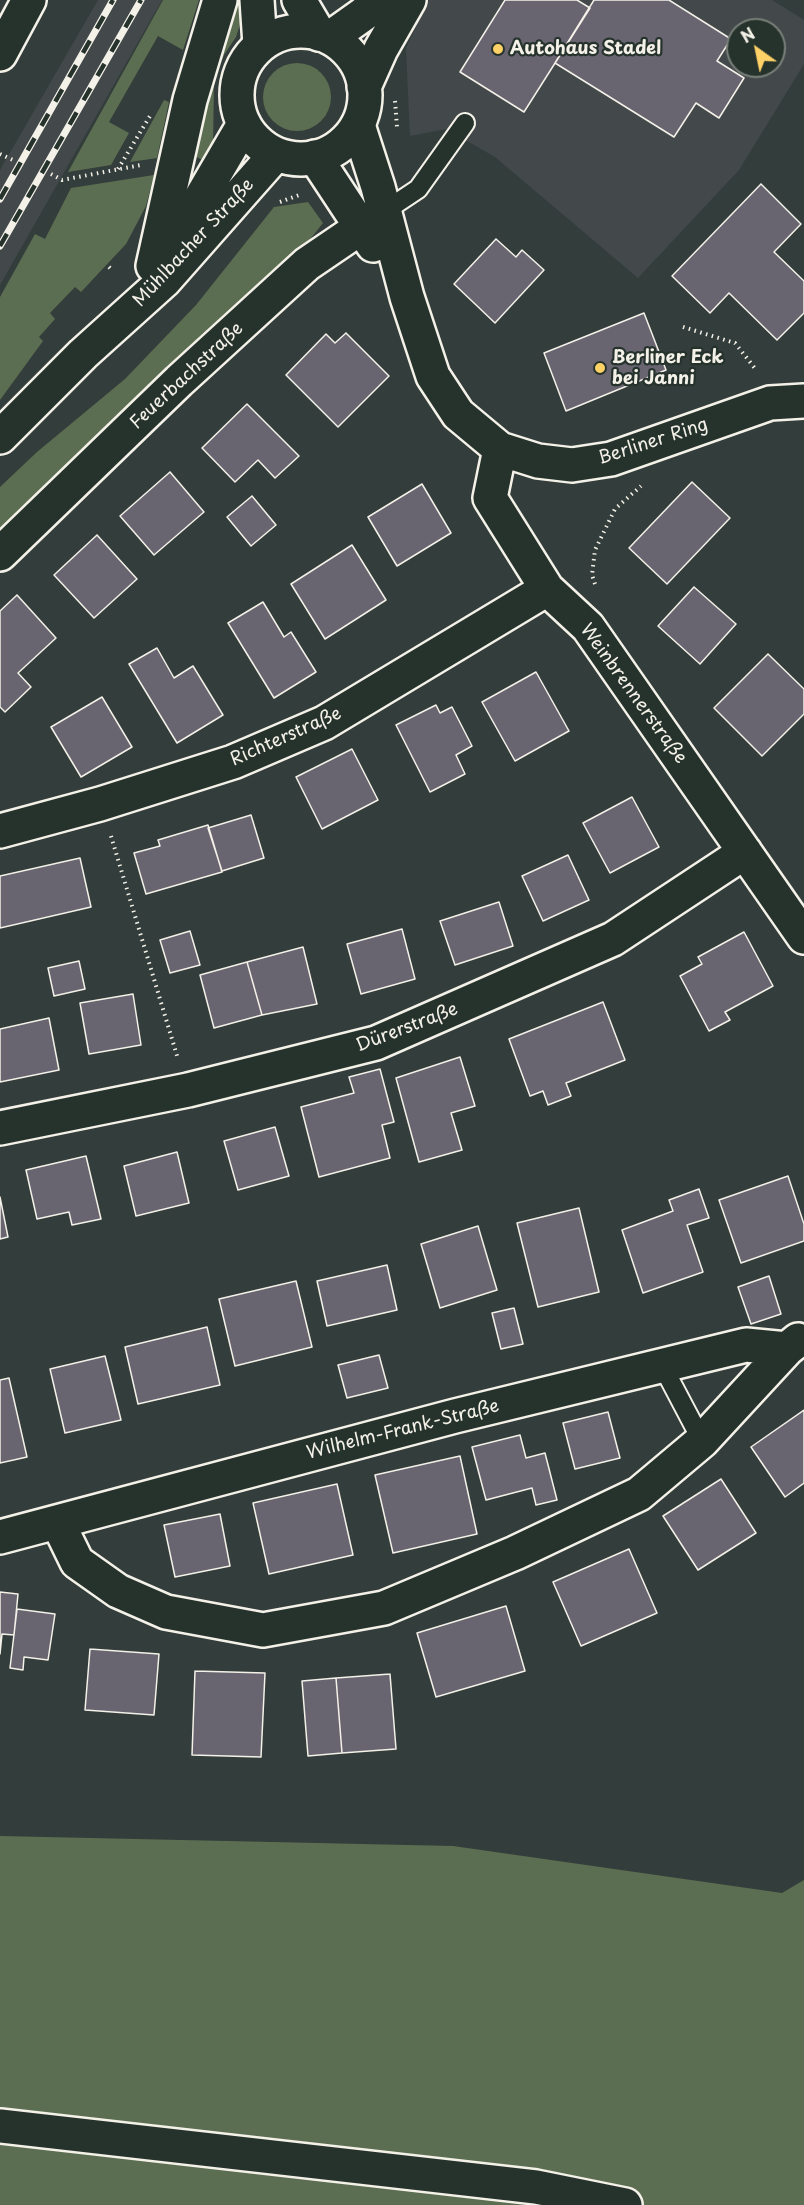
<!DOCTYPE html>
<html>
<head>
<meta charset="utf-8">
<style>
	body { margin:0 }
	#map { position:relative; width:804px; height:2205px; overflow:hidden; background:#333d3b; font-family:"Playpen Sans",sans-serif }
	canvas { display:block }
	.north { position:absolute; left:726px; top:18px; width:60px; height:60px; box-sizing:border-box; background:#26332d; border:2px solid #787f78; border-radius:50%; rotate:327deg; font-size:16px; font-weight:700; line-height:24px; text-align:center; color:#f4f1e8 }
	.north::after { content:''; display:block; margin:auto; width:21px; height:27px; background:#ffd166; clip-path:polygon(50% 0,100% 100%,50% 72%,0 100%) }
</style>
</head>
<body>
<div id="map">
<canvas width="804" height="2205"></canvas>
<div class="north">N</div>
</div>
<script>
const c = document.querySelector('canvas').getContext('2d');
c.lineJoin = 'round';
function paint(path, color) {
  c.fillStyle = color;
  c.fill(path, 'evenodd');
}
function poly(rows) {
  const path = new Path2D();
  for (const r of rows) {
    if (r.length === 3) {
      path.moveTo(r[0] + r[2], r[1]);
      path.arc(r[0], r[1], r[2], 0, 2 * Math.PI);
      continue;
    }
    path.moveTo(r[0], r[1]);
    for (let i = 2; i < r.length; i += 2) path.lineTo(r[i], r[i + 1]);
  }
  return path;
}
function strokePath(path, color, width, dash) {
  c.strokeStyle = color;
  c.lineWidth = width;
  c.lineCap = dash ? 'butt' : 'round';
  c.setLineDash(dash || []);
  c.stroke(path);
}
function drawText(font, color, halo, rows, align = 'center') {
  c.font = font + ' "Playpen Sans",sans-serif';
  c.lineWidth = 4.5;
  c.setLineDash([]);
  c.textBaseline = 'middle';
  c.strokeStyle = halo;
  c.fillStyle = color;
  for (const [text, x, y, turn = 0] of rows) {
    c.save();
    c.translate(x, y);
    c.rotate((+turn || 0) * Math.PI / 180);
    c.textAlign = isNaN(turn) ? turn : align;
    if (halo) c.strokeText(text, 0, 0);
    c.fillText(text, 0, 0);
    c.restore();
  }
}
paint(poly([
	[98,0,162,0,0,285,0,170],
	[429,0,772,0,804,20,804,64,739,170,638,278,495,157,446,129,410,136,406,48],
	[738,30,774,30,774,66,738,66]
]), '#43494b');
paint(poly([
	[163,0,199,0,183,50,158,36,109,122,129,133,111,165,68,172],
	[233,0,247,3,236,37,224,55,214,82,213,148,207,162,188,153],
	[297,97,34],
	[164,100,169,102,157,158,130,162],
	[154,175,146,206,126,244,81,292,75,287,50,313,55,319,39,337,43,341,0,400,0,297,35,234,45,239,71,188],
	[308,202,323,223,303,248,0,536,0,487,37,452,125,379,196,305,274,207],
	[0,1836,453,1846,782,1893,804,1880,804,2205,0,2205]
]), '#5c6e51');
const building = poly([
	[505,0,577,0,590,8,524,112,460,72,505,0],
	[594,0,669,0,731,39,717,61,744,78,719,118,696,103,674,137,555,63,594,0],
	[761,184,801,224,774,252,804,281,804,313,777,340,729,293,710,313,672,276,761,184],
	[496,239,516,257,522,250,544,270,495,323,454,284,496,239],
	[644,313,666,370,566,411,544,353,644,313],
	[346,333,389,376,338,427,286,375,326,334,335,343,346,333],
	[247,404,299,456,275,478,258,460,235,482,202,448,247,404],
	[170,472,204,512,154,555,120,516,170,472],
	[692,482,730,518,667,584,629,548,692,482],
	[422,484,451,533,397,566,368,517,422,484],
	[252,496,276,525,251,546,227,517,252,496],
	[97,535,137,579,94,618,54,575,97,535],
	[352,545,386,600,325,639,291,584,352,545],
	[694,587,736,624,700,664,658,626,694,587],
	[17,595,56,638,18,673,31,687,5,712,0,707,0,611,17,595],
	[263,602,284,637,291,632,316,672,274,698,228,623,263,602],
	[157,648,174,678,193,666,223,715,177,743,129,664,157,648],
	[768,654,804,689,804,714,762,756,714,708,768,654],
	[536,672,569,731,515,761,482,702,536,672],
	[102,697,132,747,81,777,51,727,102,697],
	[436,705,440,713,452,707,472,746,456,755,465,774,430,792,396,725,436,705],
	[352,749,378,800,322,829,296,777,352,749],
	[632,797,659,847,610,873,583,823,632,797],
	[251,815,264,858,222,871,208,828,251,815],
	[208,825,222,872,146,894,134,853,160,846,158,840,208,825],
	[568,855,589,900,543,921,522,876,568,855],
	[80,858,91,907,0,928,0,876,80,858],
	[499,902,513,946,455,965,440,921,499,902],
	[402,929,415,979,361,994,347,944,402,929],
	[190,931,200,965,170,973,160,940,190,931],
	[744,932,773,986,725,1012,730,1020,709,1031,680,976,702,964,698,957,744,932],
	[303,947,317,1004,262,1015,247,962,303,947],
	[79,961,85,989,54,996,48,968,79,961],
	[247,962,262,1015,214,1028,200,975,247,962],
	[133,994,141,1045,89,1054,80,1003,133,994],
	[603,1002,625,1060,566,1083,571,1096,548,1105,543,1091,530,1096,509,1039,603,1002],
	[49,1018,59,1070,0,1082,0,1029,49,1018],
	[460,1057,475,1106,451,1113,462,1150,419,1162,396,1078,460,1057],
	[380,1069,394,1122,382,1125,390,1158,319,1177,301,1107,354,1093,349,1077,380,1069],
	[275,1127,289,1176,238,1190,224,1141,275,1127],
	[177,1152,189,1203,136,1216,124,1166,177,1152],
	[86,1156,101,1219,72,1225,69,1212,37,1219,26,1170,86,1156],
	[788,1176,804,1224,804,1241,741,1263,719,1200,788,1176],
	[699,1189,709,1218,687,1225,703,1272,643,1293,622,1230,673,1211,669,1200,699,1189],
	[0,1197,8,1237,0,1239,0,1197],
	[579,1208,599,1292,538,1307,517,1223,579,1208],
	[478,1226,497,1290,440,1308,421,1244,478,1226],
	[387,1265,397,1310,327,1326,317,1281,387,1265],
	[769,1276,781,1314,751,1324,738,1287,769,1276],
	[296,1281,312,1347,235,1366,219,1299,296,1281],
	[514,1308,523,1344,501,1349,492,1313,514,1308],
	[207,1327,220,1385,138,1404,125,1347,207,1327],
	[379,1355,388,1388,347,1398,338,1365,379,1355],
	[105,1356,121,1420,65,1433,50,1369,105,1356],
	[9,1378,27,1457,0,1463,0,1380,9,1378],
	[804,1410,804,1483,785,1497,751,1447,804,1410],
	[608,1412,620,1458,575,1469,563,1423,608,1412],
	[520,1435,526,1458,545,1453,557,1500,536,1505,532,1488,486,1500,472,1447,520,1435],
	[460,1456,477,1534,393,1553,375,1475,460,1456],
	[721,1479,756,1533,698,1570,663,1516,721,1479],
	[337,1484,353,1555,269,1574,253,1503,337,1484],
	[220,1514,230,1566,175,1577,164,1525,220,1514],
	[629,1549,657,1613,581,1646,553,1582,629,1549],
	[0,1592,18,1594,14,1635,2,1634,0,1654,0,1592],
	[506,1606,525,1671,436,1697,417,1633,506,1606],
	[17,1609,55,1614,48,1660,24,1657,23,1670,10,1668,17,1609],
	[90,1649,159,1654,154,1715,85,1710,90,1649],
	[195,1671,265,1673,261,1757,192,1755,195,1671],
	[390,1674,396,1749,342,1753,336,1678,390,1674],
	[336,1678,342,1753,308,1756,302,1681,336,1678]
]);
paint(building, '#686571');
strokePath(building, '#f4f1e8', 1.5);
const service = poly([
	[385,211,418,189,465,123],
	[662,1365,702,1441]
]);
const minor = poly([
	[257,0,260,45],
	[299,0,319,34],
	[0,54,29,0],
	[358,125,378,187,407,297,433,376,458,414,500,449,538,461,572,465,611,459,770,403,804,401],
	[315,157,373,245],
	[153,266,190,100,220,0],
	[500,449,490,498,547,589,588,627,804,937],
	[0,554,179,381,307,264,385,211],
	[0,831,100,804,233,762,324,723,547,589],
	[0,1128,188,1090,376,1043,613,939,745,852],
	[58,1523,77,1562,118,1591,166,1612,263,1630,384,1608,515,1553,639,1494,702,1441,787,1349],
	[0,1537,455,1416,746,1345,787,1349,798,1340]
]);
const tertiary = poly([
	[301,95,64],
	[330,38,365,13,376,0],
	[364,87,381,49,409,0],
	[156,262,199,201,244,124],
	[0,437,83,354,164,281,276,154]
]);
const secondary = poly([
	[0,2126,536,2187,625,2205]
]);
strokePath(service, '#f4f1e8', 22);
strokePath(minor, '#f4f1e8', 38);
strokePath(tertiary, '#f4f1e8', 38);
strokePath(secondary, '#f4f1e8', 38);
strokePath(poly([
	[395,101,397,127],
	[0,154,13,160],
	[118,169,150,116],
	[51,174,62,180,141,165],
	[280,202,299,195],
	[109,267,111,269],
	[683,327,735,343,757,371],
	[595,584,592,575,595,550,615,509,641,486],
	[111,836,178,1059]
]), '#f4f1e8', 4, [1.5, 4.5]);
strokePath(service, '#26332d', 18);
strokePath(minor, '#26332d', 33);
strokePath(tertiary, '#26332d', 33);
strokePath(secondary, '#26332d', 33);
const rail = poly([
	[0,199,113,0],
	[0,246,141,0]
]);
strokePath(rail, '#f4f1e8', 7);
strokePath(rail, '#26332d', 4.5, [14]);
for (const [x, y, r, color] of [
	[498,49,6,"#ffd166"],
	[600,368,6,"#ffd166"]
]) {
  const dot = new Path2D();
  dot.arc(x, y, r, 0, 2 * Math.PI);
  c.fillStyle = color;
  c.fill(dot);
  strokePath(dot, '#26332d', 2);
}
drawText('bold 18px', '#f4f1e8', '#26332d', [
	["Autohaus Stadel",510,49],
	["Berliner Eck",612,358],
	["bei Janni",612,379]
], 'left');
drawText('18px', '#f4f1e8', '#26332d', [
	["Mühlbacher Straße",194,243,-47],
	["Feuerbachstraße",187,376,-43],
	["Berliner Ring",653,442,-18],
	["Weinbrennerstraße",633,694,54],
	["Richterstraße",286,737,-24],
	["Dürerstraße",407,1028,-21],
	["Wilhelm-Frank-Straße",403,1430,-14]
]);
</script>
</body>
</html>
